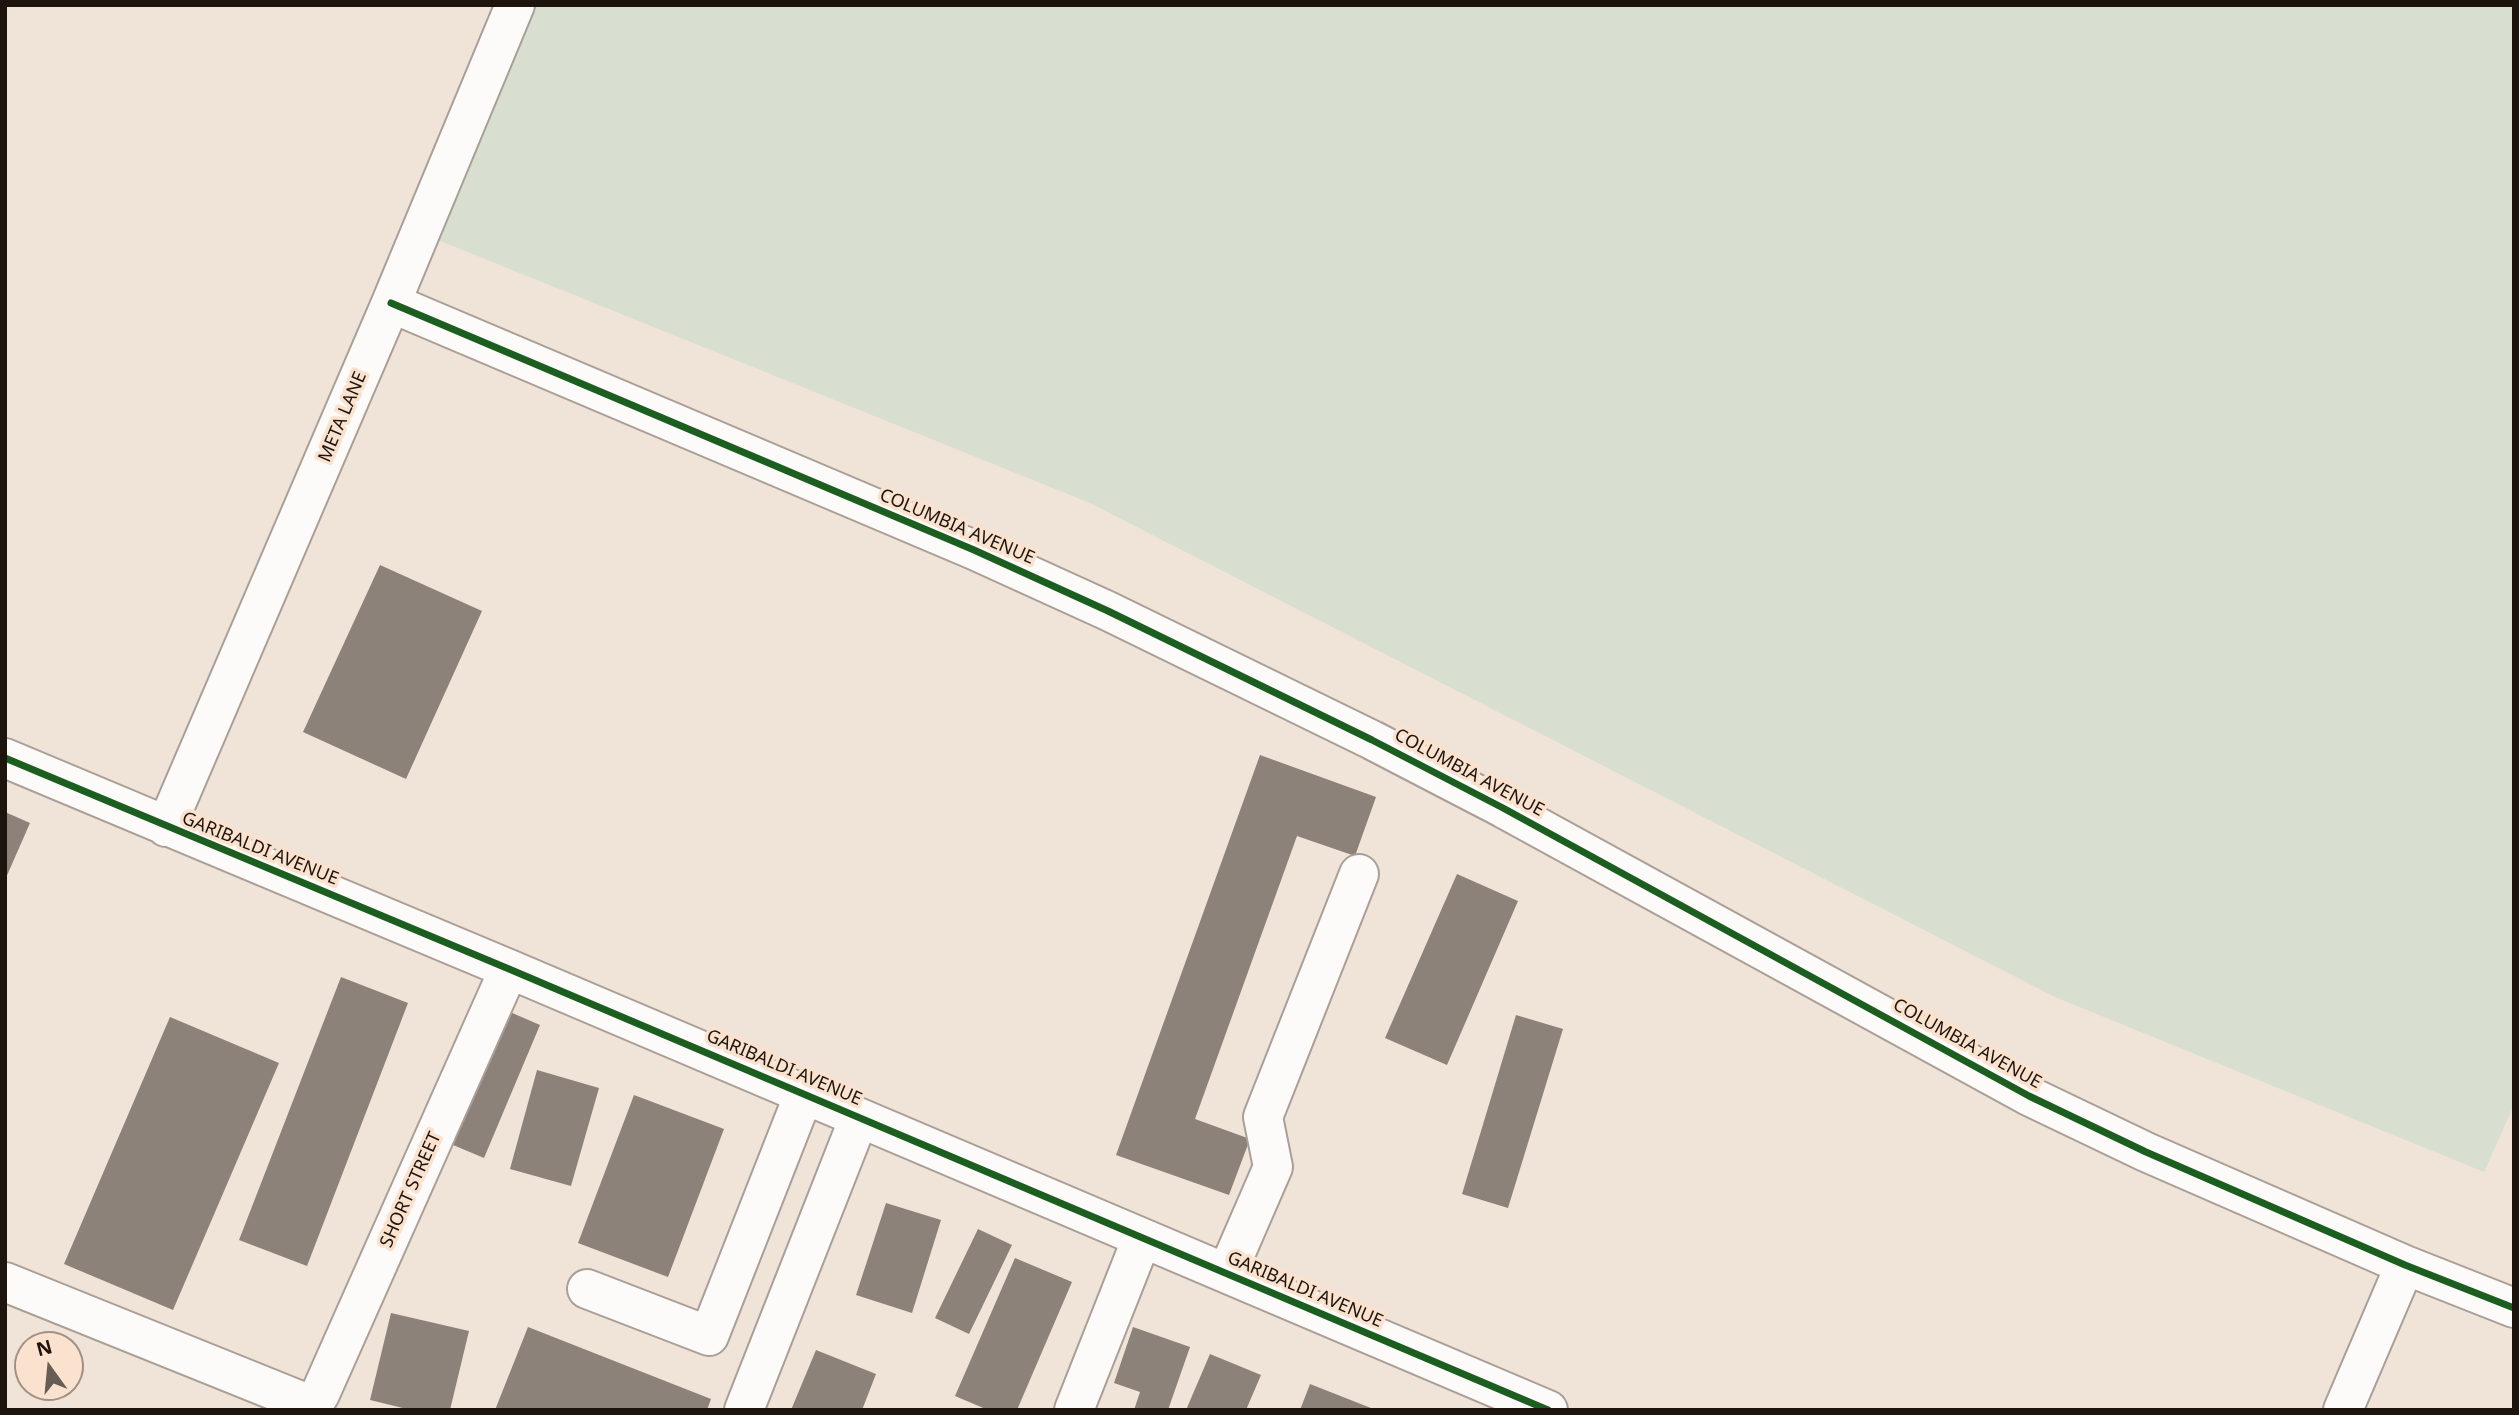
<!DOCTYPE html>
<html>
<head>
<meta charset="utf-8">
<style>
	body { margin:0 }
	#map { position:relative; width:2519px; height:1415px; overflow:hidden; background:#f0e3d8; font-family:"Noto Sans",sans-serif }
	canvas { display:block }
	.frame { position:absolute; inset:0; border:7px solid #1d150d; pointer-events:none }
	.north { position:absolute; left:14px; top:1331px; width:70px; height:70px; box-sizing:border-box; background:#fae2ce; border:2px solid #a29081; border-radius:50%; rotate:345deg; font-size:19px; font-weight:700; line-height:28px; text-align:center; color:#1d150d }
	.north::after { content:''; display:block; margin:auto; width:24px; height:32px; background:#675d54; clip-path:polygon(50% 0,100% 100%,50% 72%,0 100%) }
</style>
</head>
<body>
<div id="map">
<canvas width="2519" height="1415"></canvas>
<div class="frame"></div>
<div class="north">N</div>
</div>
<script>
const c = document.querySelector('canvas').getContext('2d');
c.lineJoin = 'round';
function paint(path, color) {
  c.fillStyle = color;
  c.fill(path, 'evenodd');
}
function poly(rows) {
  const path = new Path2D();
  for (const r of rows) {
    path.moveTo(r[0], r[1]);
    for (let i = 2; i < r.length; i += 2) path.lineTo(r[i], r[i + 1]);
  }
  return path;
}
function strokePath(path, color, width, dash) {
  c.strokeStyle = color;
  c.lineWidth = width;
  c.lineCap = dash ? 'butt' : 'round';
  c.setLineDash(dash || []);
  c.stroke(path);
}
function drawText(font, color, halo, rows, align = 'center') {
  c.font = font + ' "Noto Sans",sans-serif';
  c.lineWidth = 7;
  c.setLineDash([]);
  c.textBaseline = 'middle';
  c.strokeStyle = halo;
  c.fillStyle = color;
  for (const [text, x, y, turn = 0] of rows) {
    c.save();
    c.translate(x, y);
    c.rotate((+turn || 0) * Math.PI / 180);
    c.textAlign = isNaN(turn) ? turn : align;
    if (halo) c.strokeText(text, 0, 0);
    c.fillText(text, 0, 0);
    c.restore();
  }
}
paint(poly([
	[520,5,2514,5,2514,1105,2484,1172,2055,997,1090,503,418,232]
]), '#d8ded0');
paint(poly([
	[380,565,482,611,406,779,303,732],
	[1260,755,1376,797,1355,856,1297,836,1195,1119,1250,1139,1229,1195,1116,1155],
	[5,812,30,823,5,880],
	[1457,874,1518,901,1447,1065,1385,1038],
	[341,977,408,1003,307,1266,239,1240],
	[503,1009,540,1025,484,1158,446,1142],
	[1516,1015,1563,1029,1508,1208,1462,1194],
	[170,1017,279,1063,173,1310,64,1264],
	[537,1070,599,1088,571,1186,510,1169],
	[634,1095,724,1129,668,1277,578,1243],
	[886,1203,941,1220,912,1313,856,1295],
	[978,1229,1012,1245,969,1334,935,1318],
	[1015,1258,1072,1282,1017,1410,988,1410,955,1396],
	[391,1313,469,1331,450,1410,411,1410,370,1400],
	[528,1327,711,1399,707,1410,495,1410],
	[1133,1327,1190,1347,1168,1410,1134,1410,1140,1392,1114,1383],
	[816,1350,876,1374,862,1410,791,1410],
	[1210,1354,1261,1375,1246,1410,1186,1410],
	[1310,1384,1376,1410,1300,1410]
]), '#8c8279');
const minor = poly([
	[391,303,974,550,1108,611,1372,740,1503,808,2029,1096,2146,1152,2405,1265,2514,1308],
	[5,758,509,969,1548,1410],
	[166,827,391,303,515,5],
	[1227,1273,1273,1167,1263,1117,1359,874],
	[5,1282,313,1406],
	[587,1289,709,1336,804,1094],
	[310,1410,320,1394,509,969],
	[744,1410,859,1118],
	[1074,1410,1142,1238],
	[2343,1410,2405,1265]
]);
strokePath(minor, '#a99f97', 42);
strokePath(minor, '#fdfbf9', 38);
strokePath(poly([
	[391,303,974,550,1108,611,1372,740,1503,808,2029,1096,2146,1152,2405,1265,2514,1308],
	[5,758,509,969,1548,1410]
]), '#1b5e20', 7);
drawText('18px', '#1d150d', '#fae2ce', [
	["META LANE",343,417,-67],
	["COLUMBIA AVENUE",957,527,23],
	["COLUMBIA AVENUE",1469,773,28],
	["GARIBALDI AVENUE",260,849,22],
	["COLUMBIA AVENUE",1967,1044,29],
	["GARIBALDI AVENUE",784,1068,23],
	["SHORT STREET",411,1190,-66],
	["GARIBALDI AVENUE",1305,1290,23]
]);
</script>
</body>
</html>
